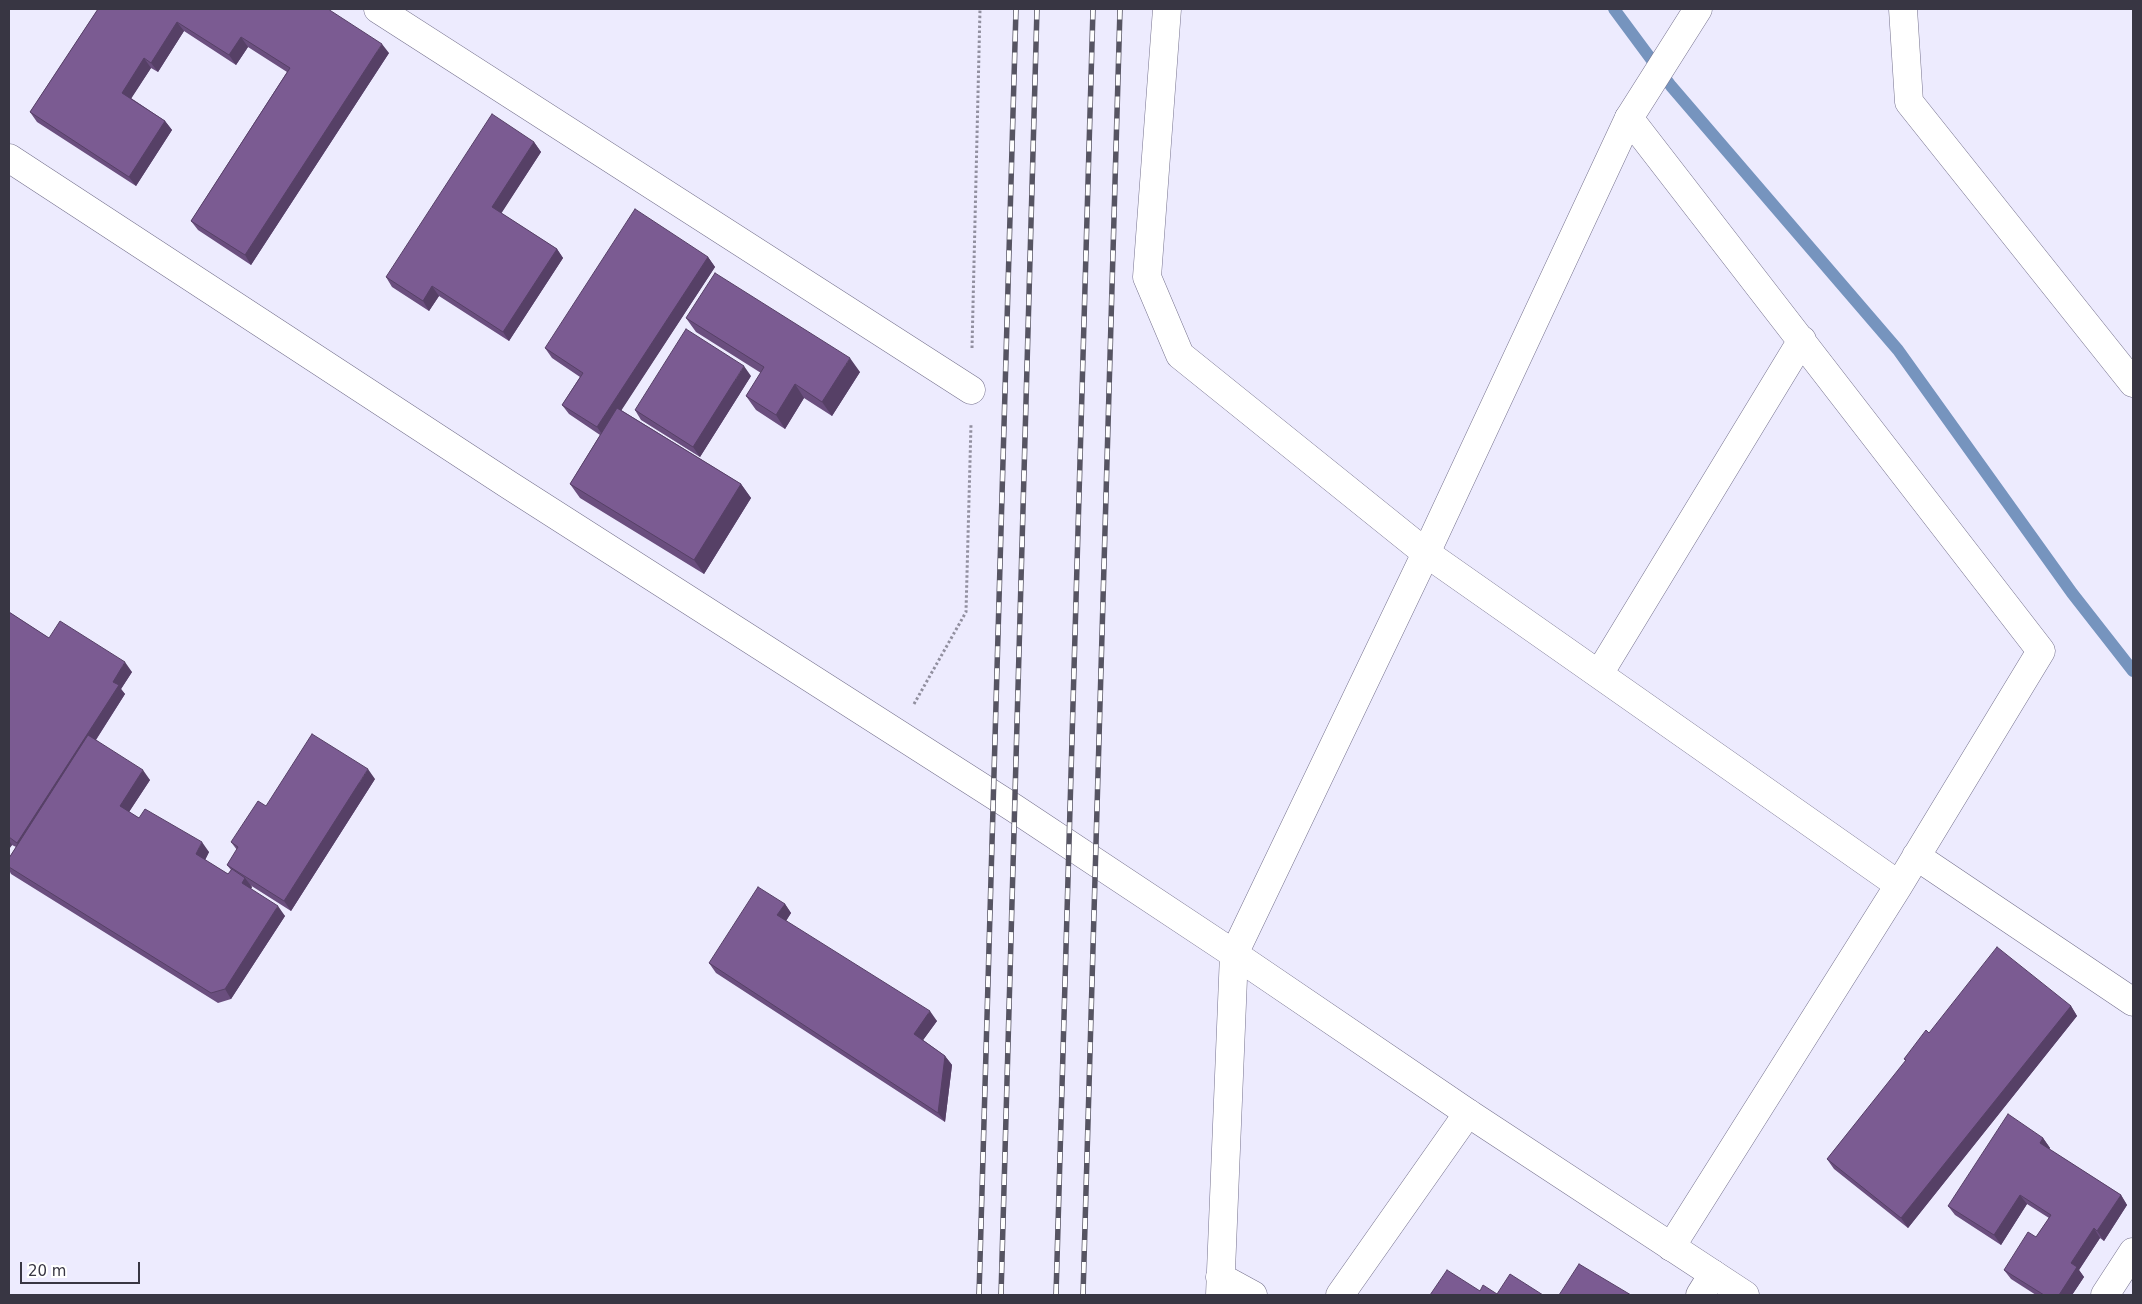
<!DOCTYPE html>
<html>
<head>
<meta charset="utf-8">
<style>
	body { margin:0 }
	#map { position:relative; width:2142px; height:1304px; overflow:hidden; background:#edebfe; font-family:"DejaVu Sans",sans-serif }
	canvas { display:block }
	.frame { position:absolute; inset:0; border:10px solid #383643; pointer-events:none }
	.scale { position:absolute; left:20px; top:1262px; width:120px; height:22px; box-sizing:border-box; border:2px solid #383643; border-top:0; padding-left:6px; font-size:15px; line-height:18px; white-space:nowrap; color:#383643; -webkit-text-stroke:4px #fff; paint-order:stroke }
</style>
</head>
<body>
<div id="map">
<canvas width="2142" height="1304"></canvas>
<div class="frame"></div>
<div class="scale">20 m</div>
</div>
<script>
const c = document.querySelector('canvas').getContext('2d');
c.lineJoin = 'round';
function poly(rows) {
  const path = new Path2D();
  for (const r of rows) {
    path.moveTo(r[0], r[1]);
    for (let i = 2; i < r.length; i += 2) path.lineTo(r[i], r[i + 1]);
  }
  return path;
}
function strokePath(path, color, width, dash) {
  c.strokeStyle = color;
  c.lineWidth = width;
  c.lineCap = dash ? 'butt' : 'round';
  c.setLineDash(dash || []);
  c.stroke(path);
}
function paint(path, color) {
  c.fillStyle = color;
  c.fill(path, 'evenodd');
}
strokePath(poly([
	[1614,9,1671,86,1898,350,2072,593,2133,671]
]), '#7694be', 12);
const street = poly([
	[378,9,971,390],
	[1167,9,1147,277,1180,355,1426,553,1899,885,1671,1247],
	[1903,9,1909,102,2133,383],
	[1629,118,2041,651,1899,885],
	[1599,674,1802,340],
	[1916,856,2133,1002],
	[1220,1277,1253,1295],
	[1220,1295,1234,954],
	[1340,1295,1468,1113],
	[1700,1295,1713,1274],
	[2105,1295,2133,1252]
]);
const secondary = poly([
	[9,158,509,485,1014,808,1234,954,1468,1113,1745,1295],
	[1234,954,1426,553,1629,118,1698,9]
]);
strokePath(street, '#75718d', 29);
strokePath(secondary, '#75718d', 29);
strokePath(poly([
	[972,348,980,9],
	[914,704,966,612,971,424]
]), '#918f9f', 3, [2.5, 2.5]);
strokePath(street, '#fff', 28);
strokePath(secondary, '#fff', 28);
const rail = poly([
	[979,1295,1016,9],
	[1001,1295,1037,9],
	[1056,1295,1093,9],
	[1083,1295,1120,9]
]);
strokePath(rail, '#565462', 5.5);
strokePath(rail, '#fff', 4, [11]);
paint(poly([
	[98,9,389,53,251,265,198,230,191,221,287,72,248,47,236,65,184,31,158,72,151,68,131,98,165,121,172,130,136,186,37,122,30,112],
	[534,142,541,152,501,213,557,249,563,258,509,341,439,296,429,311,392,287,386,277],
	[708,257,715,267,621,410,741,484,751,498,704,574,580,498,570,484,600,435,569,414,562,405,580,377,552,358,545,348],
	[686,318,860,372,832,416,804,398,785,429,756,410,746,396,761,373,696,332],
	[751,376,700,457,641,420,635,410],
	[9,612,49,638,132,672,121,689,125,694,96,740,150,780,129,812,139,818,209,852,205,860,228,874,231,870,227,865,237,850,231,842,266,806,375,779,291,911,250,885,252,887,251,889,285,916,231,999,218,1003,11,874,9,870,9,858,16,847,12,845,9,849],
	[785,904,791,913,786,921,937,1021,923,1040,945,1056,952,1065,945,1122,716,973,709,963],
	[2071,1006,2077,1016,1908,1228,1834,1169,1827,1159,1906,1061,1904,1059,1929,1033],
	[2043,1138,2050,1148,2049,1149,2121,1195,2127,1205,2104,1241,2100,1238,2079,1270,2084,1277,2072,1295,2036,1295,2011,1279,2004,1270,2036,1237,2049,1218,2027,1204,2001,1245,1955,1215,1948,1206]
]), '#6a4e7e');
paint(poly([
	[177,22,184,31,158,72,151,63],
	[241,37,248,47,236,65,229,55],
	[382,44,389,53,251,265,245,255],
	[144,58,151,68,129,102,122,93],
	[165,121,172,130,136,186,129,177],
	[534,142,541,152,499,217,492,207],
	[557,249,563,258,509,341,503,332],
	[708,257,715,267,604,437,597,427],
	[432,286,439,296,429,311,423,301],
	[850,358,860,372,832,416,822,402],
	[744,366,751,376,700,457,693,447],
	[795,384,804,398,785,429,776,415],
	[741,484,751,498,704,574,694,560],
	[125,662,132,672,121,689,125,694,24,852,17,843,113,682],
	[368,769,375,779,291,911,284,901],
	[143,770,150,780,127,815,120,806],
	[9,840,12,845,9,849],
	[202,842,209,852,203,864,196,854],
	[245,878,252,887,249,892,242,883],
	[785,904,791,913,784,924,777,915],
	[278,906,285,916,231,999,225,989],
	[2071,1006,2077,1016,1908,1228,1901,1218],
	[930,1011,937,1021,921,1043,914,1034],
	[945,1056,952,1065,945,1122,938,1113],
	[2043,1138,2050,1148,2047,1153,2040,1143],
	[2020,1195,2027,1204,2001,1245,1994,1235],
	[2121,1195,2127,1205,2104,1241,2097,1231],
	[2094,1228,2100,1238,2079,1270,2084,1277,2072,1295,2059,1295,2071,1263]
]), '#564066');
const building = poly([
	[98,9,328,9,382,44,245,255,191,221,290,68,241,37,229,55,177,22,151,63,144,58,122,93,165,121,129,177,30,112,98,9],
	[492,114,534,142,492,207,557,249,503,332,432,286,423,301,386,277,492,114],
	[635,209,708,257,597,427,562,405,583,373,545,348,635,209],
	[715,273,850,358,822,402,795,384,776,415,746,396,764,367,686,318,715,273],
	[686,329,744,366,693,447,635,410,686,329],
	[617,408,741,484,694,560,570,484,617,408],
	[9,612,49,638,60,621,125,662,113,682,119,685,17,843,9,837,9,612],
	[312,734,368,769,284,901,227,865,238,847,231,842,258,801,266,806,312,734],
	[88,735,143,770,120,806,139,818,145,809,202,842,196,854,228,874,232,869,245,878,242,883,278,906,225,989,211,993,9,867,9,858,88,735],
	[758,887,785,904,777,915,930,1011,914,1034,945,1056,938,1113,709,963,758,887],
	[1997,947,2071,1006,1901,1218,1827,1159,1906,1060,1904,1059,1926,1030,1929,1033,1997,947],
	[2008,1114,2043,1138,2040,1143,2121,1195,2097,1231,2094,1228,2071,1263,2077,1267,2059,1295,2044,1295,2004,1270,2028,1232,2036,1237,2051,1215,2020,1195,1994,1235,1948,1206,2008,1114],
	[1579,1264,1631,1295,1559,1295,1579,1264],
	[1447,1270,1480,1291,1483,1285,1497,1294,1510,1274,1543,1295,1430,1295,1447,1270]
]);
paint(building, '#7b5b92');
strokePath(building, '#564066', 1);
</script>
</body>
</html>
